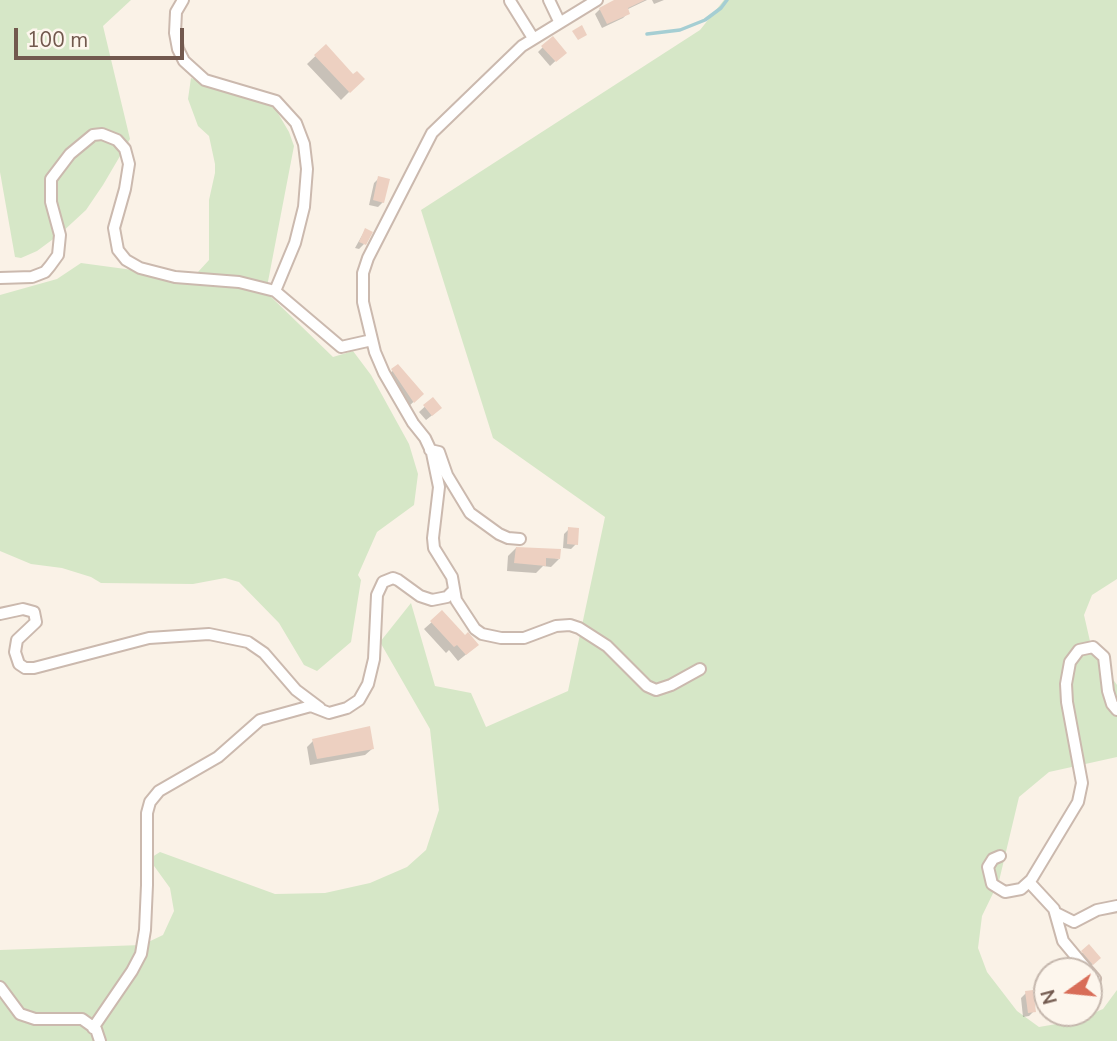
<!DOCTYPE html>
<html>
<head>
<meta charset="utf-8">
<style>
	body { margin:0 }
	#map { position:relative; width:1117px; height:1041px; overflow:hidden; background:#faf2e7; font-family:"Nunito Sans",sans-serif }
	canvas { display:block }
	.north { position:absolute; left:1033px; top:957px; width:70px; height:70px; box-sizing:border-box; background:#fdf6ed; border:2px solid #c5b7ad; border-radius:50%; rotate:255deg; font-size:19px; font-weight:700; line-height:28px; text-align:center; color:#72594e }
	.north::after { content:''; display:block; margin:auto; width:24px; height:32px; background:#d86d58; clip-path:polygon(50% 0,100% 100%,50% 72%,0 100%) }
	.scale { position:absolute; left:14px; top:28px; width:170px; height:32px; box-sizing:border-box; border:4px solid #72594e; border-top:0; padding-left:9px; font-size:21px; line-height:24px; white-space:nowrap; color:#72594e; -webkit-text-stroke:5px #fdf6ed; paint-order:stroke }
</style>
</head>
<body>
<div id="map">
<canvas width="1117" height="1041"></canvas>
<div class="north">N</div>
<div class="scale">100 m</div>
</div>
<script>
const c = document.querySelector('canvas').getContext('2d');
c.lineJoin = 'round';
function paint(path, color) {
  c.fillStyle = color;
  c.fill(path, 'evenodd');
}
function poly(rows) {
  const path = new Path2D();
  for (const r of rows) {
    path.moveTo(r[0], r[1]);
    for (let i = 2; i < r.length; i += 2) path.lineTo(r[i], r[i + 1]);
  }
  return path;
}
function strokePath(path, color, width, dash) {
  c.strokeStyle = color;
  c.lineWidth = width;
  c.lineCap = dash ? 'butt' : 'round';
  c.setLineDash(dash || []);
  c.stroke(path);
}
paint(poly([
	[0,0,131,0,103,26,130,139,103,185,86,210,60,234,37,251,21,258,15,257,0,172],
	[724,0,1117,0,1117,579,1092,595,1084,615,1092,650,1117,685,1117,757,1049,772,1019,797,999,881,982,916,978,948,987,972,1017,1011,1039,1027,1074,1021,1103,1009,1117,990,1117,1041,0,1041,0,950,142,945,163,935,174,911,170,888,149,859,160,852,275,894,325,893,370,883,407,867,426,850,439,810,430,729,380,642,411,603,435,686,471,693,486,727,568,691,605,517,493,438,421,210,700,30],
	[191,78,264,101,276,110,289,132,294,146,266,292,333,357,353,351,371,375,409,444,418,474,414,505,377,532,358,575,361,580,351,642,317,671,304,665,279,623,239,582,225,578,193,584,101,583,91,577,62,568,31,564,0,551,0,295,57,279,81,263,155,273,198,272,209,260,209,200,215,173,215,164,209,136,198,126,188,99]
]), '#d6e7c7');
paint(poly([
	[619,0,647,0,626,10,628,13,623,18,602,28,595,14,600,9],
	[652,0,664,0,654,4],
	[325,47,353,77,362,79,341,100,307,64],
	[543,47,564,53,550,66,538,52],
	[379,178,383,202,378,207,369,205,374,183],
	[365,230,370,233,364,244,359,249,355,248],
	[398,366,422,394,408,407,387,376],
	[432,400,435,413,426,420,419,412],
	[569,529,576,544,571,549,563,548,564,534],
	[516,548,559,559,551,567,543,566,536,573,507,571,508,556],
	[442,613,469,652,458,661,449,650,446,653,424,629],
	[313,741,372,749,365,755,310,765,307,747],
	[1089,947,1099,958,1088,969,1078,957],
	[1026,993,1034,1011,1029,1016,1023,1017,1021,998]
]), '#0003');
strokePath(poly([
	[647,34,680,30,705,20,721,8,727,0]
]), '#a5ced3', 3.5);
paint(poly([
	[614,0,645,0,628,8,630,14,607,24,599,8],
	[582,25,587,35,578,40,572,31],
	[553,36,567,53,556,62,541,46],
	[326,44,353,74,357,71,365,79,350,93,314,55],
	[378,176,390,179,384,203,373,200],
	[365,228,373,232,366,245,359,242],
	[398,364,424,394,414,403,391,369],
	[433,397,442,408,432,416,423,405],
	[568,527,579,528,578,545,567,544],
	[516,547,561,549,560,559,546,558,546,566,514,563],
	[442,610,465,635,468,632,479,645,466,655,457,645,454,647,430,621],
	[370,726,374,749,317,759,312,739],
	[1089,944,1101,958,1093,965,1081,951],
	[1033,990,1036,1012,1028,1013,1025,991]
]), '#edd0c1');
const minor = poly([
	[183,0,176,12,175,33,178,49,184,61,205,80,276,101,296,123,304,144,307,169,304,207,295,243,275,291],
	[549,0,559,21],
	[597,0,522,46,432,133,368,258,363,273,363,302,375,352,384,373,413,423,425,438,432,453,439,487,433,538,434,548,452,577,456,600,475,629,482,634,501,638,524,638,556,626,570,625,579,628,607,646,647,686,656,690,671,685,700,669],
	[510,1,533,38],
	[0,278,32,277,45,272,50,266,58,255,60,235,51,202,51,179,70,154,93,135,102,134,117,140,125,149,129,164,125,189,114,228,118,250,126,260,140,268,175,277,239,282,275,291,341,347,372,340],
	[430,450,439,452,447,475,470,513,499,534,508,538,520,539],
	[0,614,23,609,34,612,36,622,17,640,15,652,19,664,25,668,34,668,149,638,209,634,248,642,264,653,296,690,320,708],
	[1000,856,993,859,988,867,992,884,1005,892,1021,889,1031,880,1078,802,1082,783,1067,702,1066,684,1070,662,1079,650,1093,647,1104,657,1108,691,1112,704,1117,710],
	[1029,882,1054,909,1063,941,1088,971],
	[1056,913,1074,922,1097,910,1117,906],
	[1089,972,1095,979,1089,990],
	[0,987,20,1014,35,1019,82,1019,96,1029,100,1041],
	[93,1028,132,971,141,954,145,930,147,885,147,813,150,802,159,791,218,757,260,720,311,706,329,713,347,708,359,700,368,684,374,659,377,595,383,582,393,578,398,580,420,596,432,600,447,597,454,590]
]);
strokePath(minor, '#cbb9ae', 14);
strokePath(minor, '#fff', 10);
</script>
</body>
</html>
